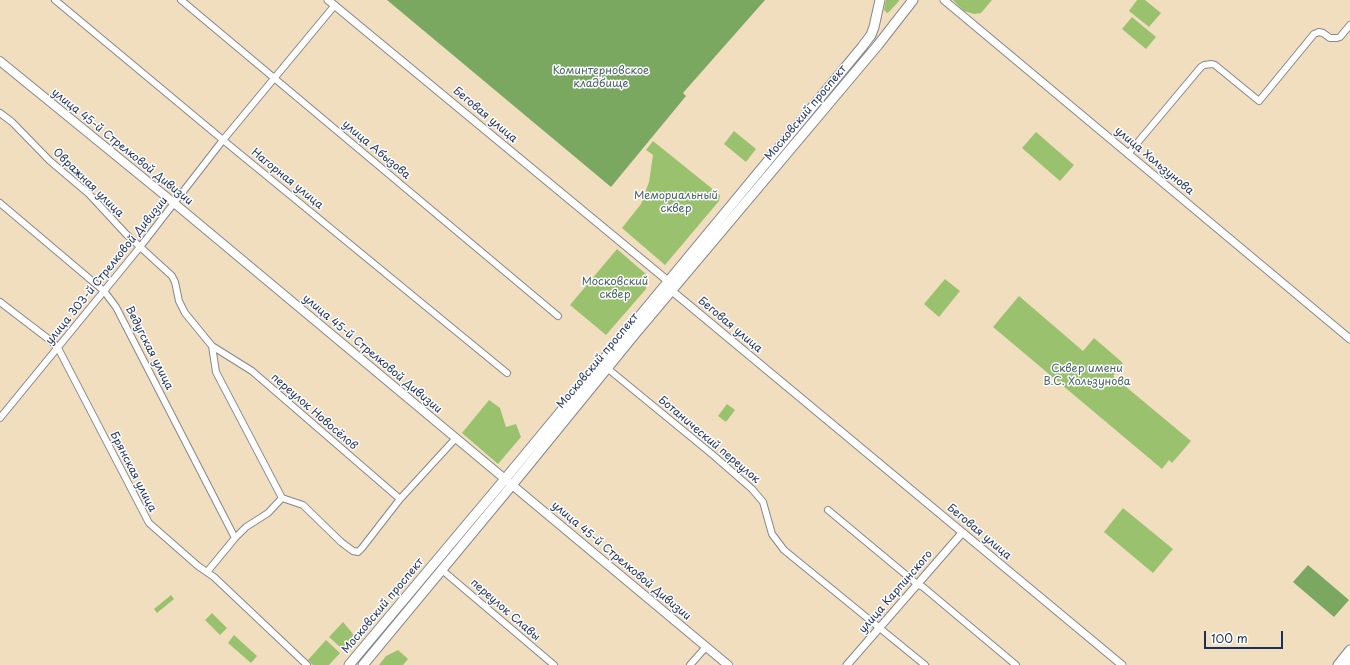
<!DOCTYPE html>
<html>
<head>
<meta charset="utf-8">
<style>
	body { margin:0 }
	#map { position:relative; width:1350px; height:665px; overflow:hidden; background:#f1debf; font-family:"Playpen Sans",sans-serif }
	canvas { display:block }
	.scale { position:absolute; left:1204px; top:631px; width:79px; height:18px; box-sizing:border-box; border:2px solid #1b2f5e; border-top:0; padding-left:5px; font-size:12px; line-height:14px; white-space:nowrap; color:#1b2f5e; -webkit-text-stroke:3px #fff; paint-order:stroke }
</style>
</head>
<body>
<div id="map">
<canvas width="1350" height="665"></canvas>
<div class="scale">100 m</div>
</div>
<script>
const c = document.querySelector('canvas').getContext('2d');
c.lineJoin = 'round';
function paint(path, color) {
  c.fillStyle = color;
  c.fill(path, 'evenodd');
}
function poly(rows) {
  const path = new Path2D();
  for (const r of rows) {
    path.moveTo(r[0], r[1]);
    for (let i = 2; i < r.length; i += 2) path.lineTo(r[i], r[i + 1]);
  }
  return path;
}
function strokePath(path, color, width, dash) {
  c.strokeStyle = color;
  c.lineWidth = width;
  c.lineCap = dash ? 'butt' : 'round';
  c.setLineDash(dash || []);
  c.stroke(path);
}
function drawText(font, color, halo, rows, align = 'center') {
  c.font = font + ' "Playpen Sans",sans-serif';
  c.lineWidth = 3;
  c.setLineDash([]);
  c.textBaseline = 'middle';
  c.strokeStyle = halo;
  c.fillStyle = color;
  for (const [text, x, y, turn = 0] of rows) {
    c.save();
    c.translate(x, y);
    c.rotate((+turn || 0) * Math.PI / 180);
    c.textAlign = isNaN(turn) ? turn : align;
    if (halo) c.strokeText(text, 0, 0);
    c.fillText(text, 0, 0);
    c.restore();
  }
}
paint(poly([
	[886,0,899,0,899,1,889,12,887,13,884,10],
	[953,0,992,0,981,13,974,14,964,11],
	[1137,0,1145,0,1161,13,1149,27,1129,11],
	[1132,17,1156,37,1146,49,1122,29],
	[734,131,756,149,746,162,724,144],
	[1036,132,1074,165,1060,181,1022,148],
	[653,141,720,195,719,201,665,265,622,228,641,204,649,182,653,155,646,150],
	[617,249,647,275,646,289,606,335,570,305],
	[945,279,960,291,939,317,924,304],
	[1019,296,1083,351,1094,338,1123,363,1113,376,1191,441,1172,463,1169,460,1162,469,993,327],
	[489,400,500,408,506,427,516,424,521,437,498,464,462,433],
	[727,404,735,410,726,422,718,416],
	[1123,508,1173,549,1153,573,1104,532],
	[171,595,174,599,157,613,154,609],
	[212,613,227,628,220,635,205,620],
	[343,622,354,635,346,645,340,647,329,637],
	[234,635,257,656,251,663,228,643],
	[326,640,340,653,329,665,313,665,308,660],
	[398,650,408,659,403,665,379,665,386,656]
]), '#9ac26e');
paint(poly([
	[387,0,765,0,683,93,686,96,611,187],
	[1308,565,1349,600,1334,617,1293,582]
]), '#7ba861');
const minor = poly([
	[55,0,223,140,507,373],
	[181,0,558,316],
	[0,113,12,122,50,161,89,194,126,234,172,276,175,282,179,301,185,313,212,346,216,372,282,498],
	[1128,154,1201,67,1204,65,1212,64,1215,65,1259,101,1314,34,1319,32,1323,33,1330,38,1337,38,1340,37,1350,25],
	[0,203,104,291,116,307,235,538],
	[0,302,51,341,58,348,149,523,198,566,214,577,307,665],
	[212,346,252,371,400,499],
	[607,368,713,455,752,489,763,502,772,534,784,550,925,665],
	[0,418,140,247,223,140,335,5],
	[828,510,917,584,923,587,1016,665],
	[442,570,554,665],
	[207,572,235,538,246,527,268,513,282,498,303,505,341,542,353,551,358,552,362,548,400,499,456,438],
	[690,665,706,647]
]);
const tertiary = poly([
	[328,0,668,281,672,291,1122,665],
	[944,0,1350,339],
	[847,665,962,533]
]);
const secondary = poly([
	[0,61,174,203,728,665]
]);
const primary = poly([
	[349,665,505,479,862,47,871,35,874,27,880,0],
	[363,665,522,473,635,334,878,45,913,0],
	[1338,665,1350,650],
	[1347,665,1350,661]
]);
strokePath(minor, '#86868e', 8);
strokePath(tertiary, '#86868e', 9);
strokePath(secondary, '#86868e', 10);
strokePath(primary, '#86868e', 11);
strokePath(minor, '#fff', 6);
strokePath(tertiary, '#fff', 7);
strokePath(secondary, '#fff', 8);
strokePath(primary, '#fff', 9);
drawText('11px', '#476264', '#fff', [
	["Коминтерновское",601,71],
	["кладбище",601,84],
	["Мемориальный",676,196],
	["сквер",676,209],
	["Московский",615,282],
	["сквер",615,295],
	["Сквер имени",1087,369],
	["В.С. Хользунова",1087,382]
]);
drawText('11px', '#1b2f5e', '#fff', [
	["Московский проспект",806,113,-50],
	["Беговая улица",485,115,40],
	["улица 45-й Стрелковой Дивизии",122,147,39],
	["улица Абызова",376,150,40],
	["улица Хользунова",1154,161,40],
	["Нагорная улица",287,179,39],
	["Овражная улица",88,183,44],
	["улица 303-й Стрелковой Дивизии",107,271,-51],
	["Беговая улица",730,325,40],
	["Ведугская улица",149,348,63],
	["улица 45-й Стрелковой Дивизии",372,354,40],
	["Московский проспект",598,361,-50],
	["переулок Новосёлов",314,412,41],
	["Ботанический переулок",709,440,40],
	["Брянская улица",133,472,63],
	["Беговая улица",979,532,40],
	["улица 45-й Стрелковой Дивизии",621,561,40],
	["улица Карпинского",896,592,-49],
	["Московский проспект",383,606,-50],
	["переулок Славы",505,610,41]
]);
</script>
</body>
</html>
